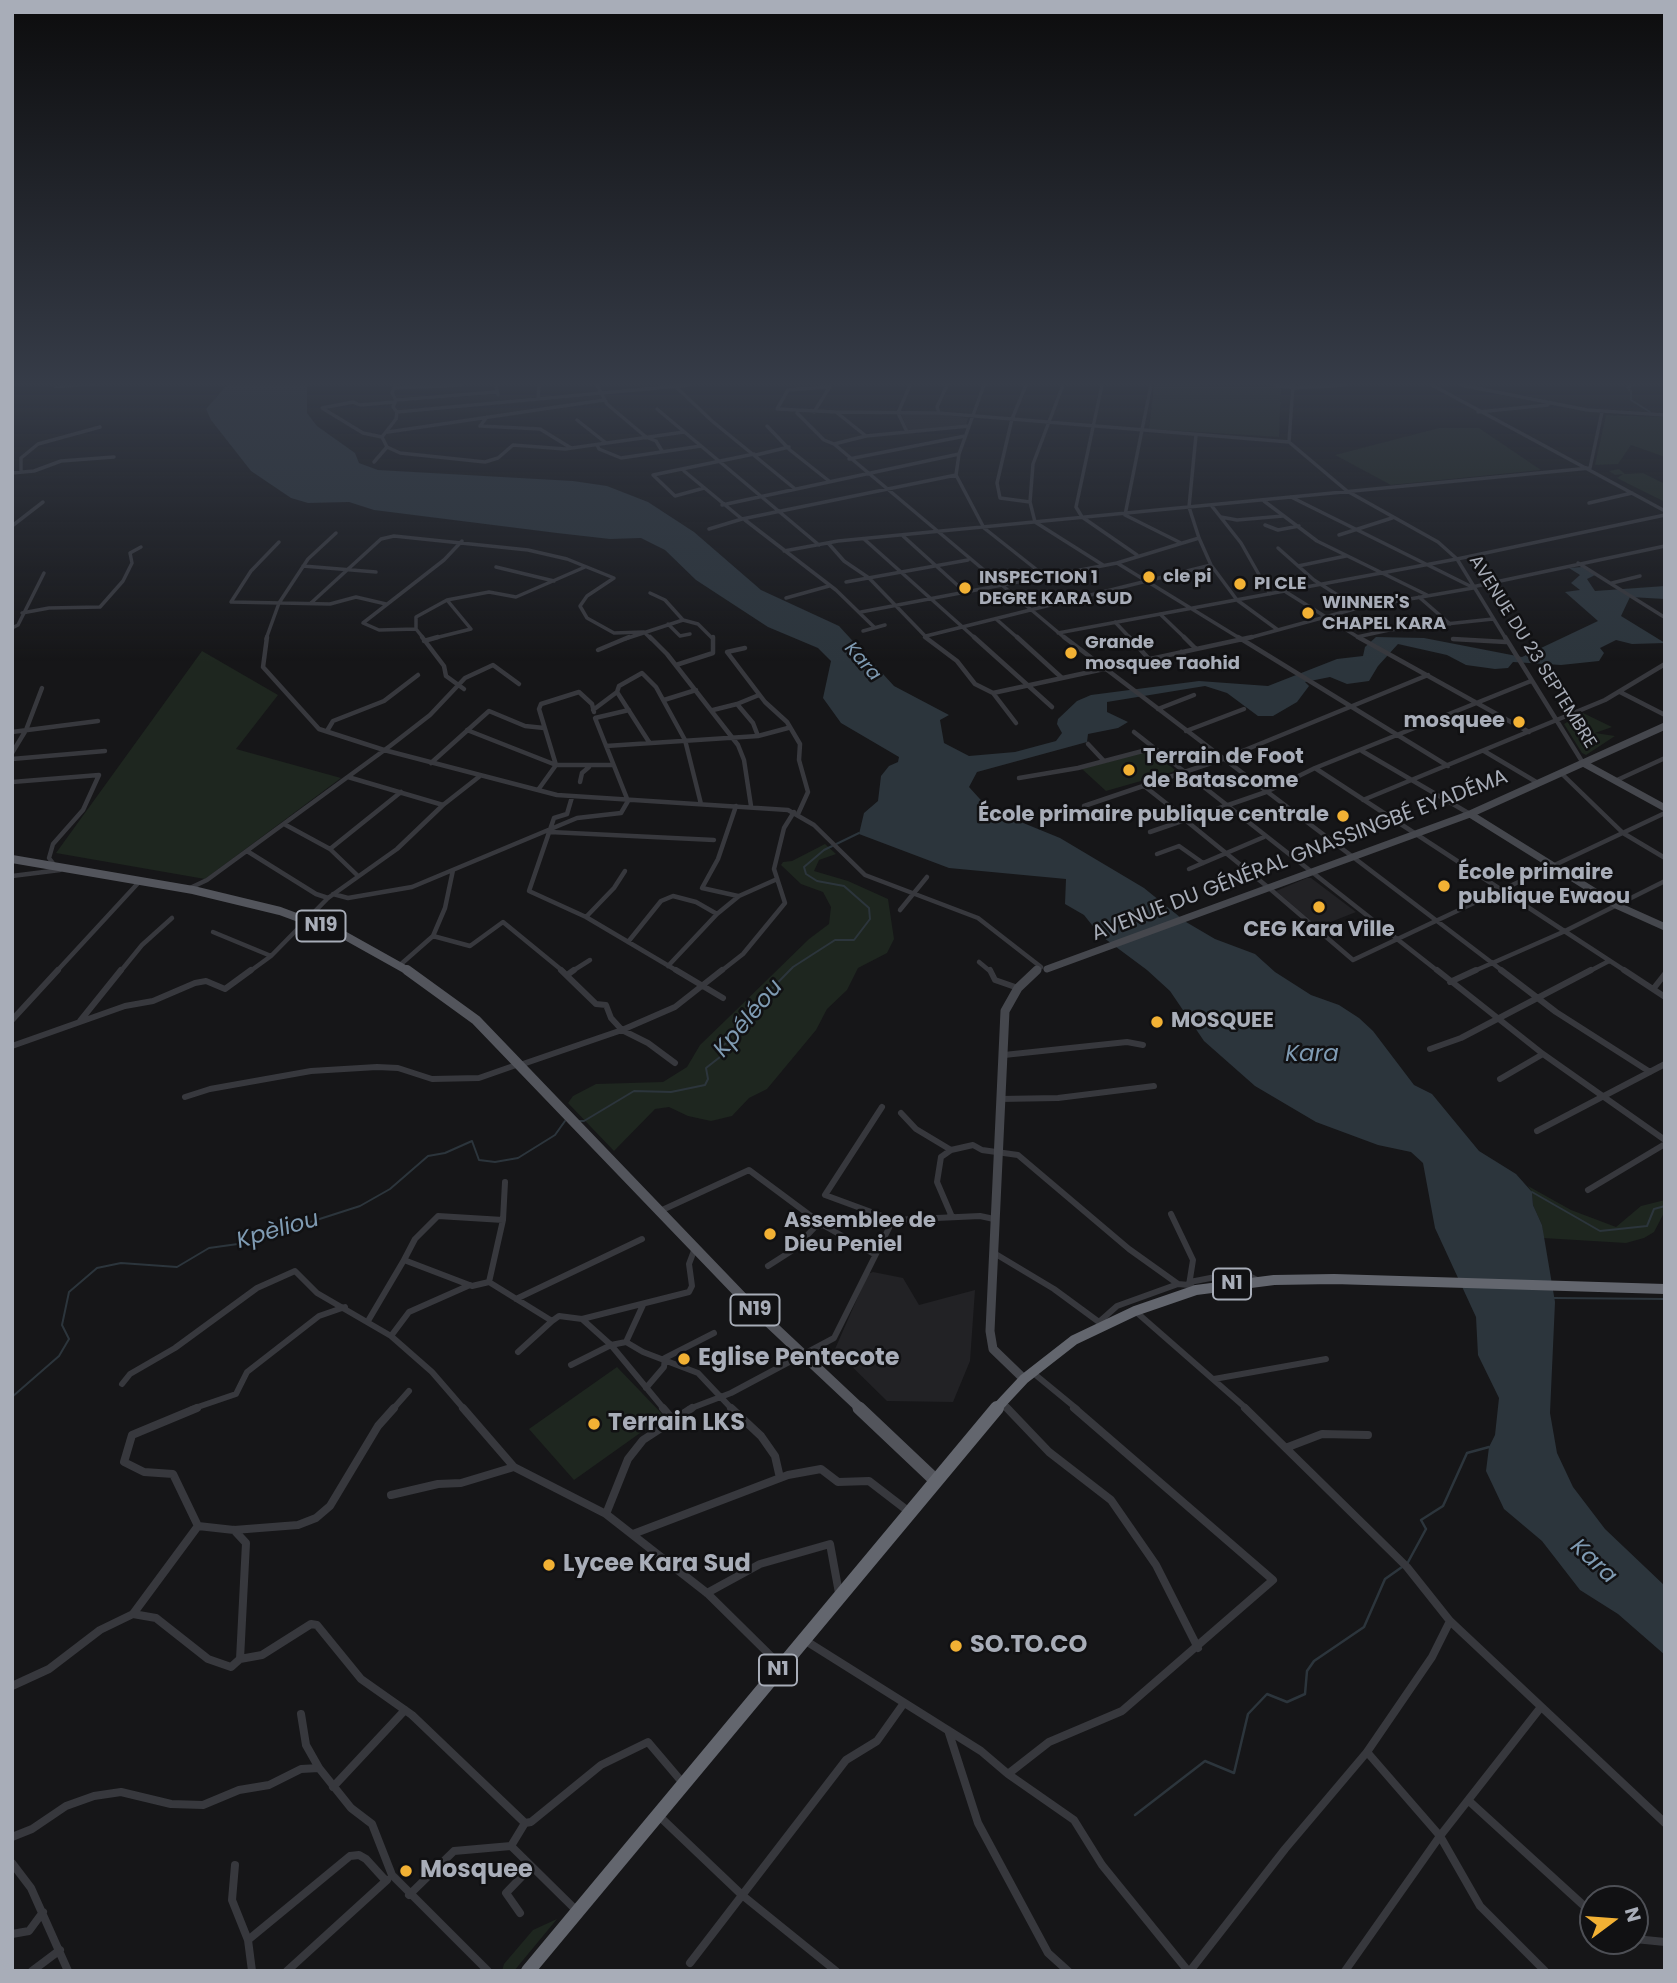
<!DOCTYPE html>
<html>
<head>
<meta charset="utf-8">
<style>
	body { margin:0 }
	#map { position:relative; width:1677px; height:1983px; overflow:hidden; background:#161618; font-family:Poppins,sans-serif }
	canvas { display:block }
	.frame { position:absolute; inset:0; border:14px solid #a8adb8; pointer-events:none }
	.north { position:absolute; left:1579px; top:1885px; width:70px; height:70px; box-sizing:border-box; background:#111113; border:2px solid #4d4f55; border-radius:50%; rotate:74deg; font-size:19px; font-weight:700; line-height:28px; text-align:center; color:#a8adb8 }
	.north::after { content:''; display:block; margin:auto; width:24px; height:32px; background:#f2b134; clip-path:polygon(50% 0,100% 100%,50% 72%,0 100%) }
</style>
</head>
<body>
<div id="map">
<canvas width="1677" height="1983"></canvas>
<div class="frame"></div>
<div class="north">N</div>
</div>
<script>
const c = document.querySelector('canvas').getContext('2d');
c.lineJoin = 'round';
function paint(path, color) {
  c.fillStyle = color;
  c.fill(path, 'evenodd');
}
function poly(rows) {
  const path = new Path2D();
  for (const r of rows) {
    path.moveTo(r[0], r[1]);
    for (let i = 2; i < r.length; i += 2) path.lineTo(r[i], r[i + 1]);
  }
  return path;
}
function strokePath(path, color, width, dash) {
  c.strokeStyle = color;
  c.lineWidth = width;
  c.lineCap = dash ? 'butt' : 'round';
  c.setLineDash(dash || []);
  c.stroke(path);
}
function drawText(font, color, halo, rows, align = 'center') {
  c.font = font + ' Poppins,sans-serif';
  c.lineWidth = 5;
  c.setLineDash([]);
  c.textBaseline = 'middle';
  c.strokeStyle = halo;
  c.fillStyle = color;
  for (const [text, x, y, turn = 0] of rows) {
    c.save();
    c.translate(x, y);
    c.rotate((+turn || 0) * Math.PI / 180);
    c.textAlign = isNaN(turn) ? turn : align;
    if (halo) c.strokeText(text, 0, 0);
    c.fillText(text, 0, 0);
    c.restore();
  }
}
paint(poly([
	[901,414,939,414,968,418,966,426,908,431],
	[1307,878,1311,878,1356,912,1318,927,1276,891],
	[873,1272,903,1278,919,1305,975,1290,970,1361,953,1402,887,1401,837,1352,835,1349,868,1274]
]), '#222225');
paint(poly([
	[1154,385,1281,387,1279,437,1149,429],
	[1606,415,1665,417,1665,457,1631,445,1618,464,1595,465],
	[1439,428,1479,428,1541,470,1391,485,1335,455],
	[1619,469,1625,474,1643,473,1665,484,1665,502,1617,478,1623,474,1615,475,1609,471],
	[202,651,278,695,236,749,341,778,205,879,56,853],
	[1583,713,1612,727,1595,733,1615,736,1586,755,1582,753,1564,724],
	[1152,750,1176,771,1106,791,1082,769],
	[825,844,836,854,819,860,814,871,848,881,888,899,894,939,887,953,858,968,847,990,827,1009,816,1030,767,1089,749,1098,732,1116,711,1121,688,1116,669,1107,655,1109,614,1151,568,1103,573,1096,596,1084,663,1082,687,1067,700,1045,728,1018,809,939,829,924,831,907,823,892,801,884,781,865,783,862,792,861],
	[1528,1186,1571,1210,1616,1227,1641,1206,1665,1200,1665,1211,1654,1232,1644,1238,1626,1243,1543,1238,1542,1225,1533,1205,1532,1192],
	[617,1367,664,1416,574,1480,529,1429],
	[557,1919,514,1971,502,1971,504,1964,533,1930]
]), '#1e261f');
paint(poly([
	[227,385,307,385,307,413,317,426,355,453,359,463,378,470,573,481,607,486,648,502,694,532,761,590,839,626,894,686,949,715,940,720,944,743,969,756,1015,752,1056,741,1062,733,1057,724,1058,719,1077,701,1091,695,1199,681,1268,686,1337,659,1363,656,1365,647,1376,637,1424,638,1522,657,1598,621,1565,592,1580,590,1571,583,1580,575,1569,568,1582,567,1595,575,1587,579,1595,591,1665,586,1665,599,1630,597,1621,616,1665,643,1632,644,1616,640,1600,648,1604,653,1599,661,1561,665,1513,662,1508,668,1495,669,1466,665,1447,655,1398,644,1378,666,1369,681,1347,684,1330,677,1305,682,1309,686,1297,702,1273,716,1258,716,1227,693,1205,686,1107,702,1107,712,1128,722,1118,728,1088,734,1087,742,977,772,969,787,989,809,1060,838,1144,888,1186,922,1215,939,1255,954,1275,972,1311,995,1339,1005,1359,1018,1373,1031,1414,1085,1432,1094,1479,1151,1516,1174,1532,1192,1533,1205,1542,1225,1555,1302,1550,1413,1557,1453,1573,1487,1605,1529,1665,1586,1665,1655,1618,1614,1580,1590,1542,1541,1504,1509,1486,1471,1489,1447,1495,1435,1499,1398,1478,1355,1476,1317,1435,1228,1423,1163,1411,1152,1378,1145,1316,1122,1255,1086,1204,1041,1170,991,1147,970,1100,935,1084,915,1065,904,1066,879,949,868,859,834,864,813,878,801,881,776,889,766,898,762,899,757,841,723,823,698,831,661,818,648,768,627,696,580,665,550,641,538,610,539,557,533,374,510,349,502,308,503,291,498,251,471,211,420,206,409]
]), '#2c353c');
strokePath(poly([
	[1633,385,1627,388,1631,391,1631,400,1650,412],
	[55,387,98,385],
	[578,1121,584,1121,634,1091,671,1092,705,1085,708,1079,706,1068,720,1057,722,1046,728,1042,733,1031,751,1018,749,1012,793,967,835,940,854,940,870,919,869,908,844,886,817,881,806,874,804,867,824,850,859,833],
	[1532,1192,1600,1231,1647,1226,1654,1209,1665,1206],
	[1554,1298,1665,1299],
	[12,1397,59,1356,69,1339,62,1325,69,1292,97,1268,121,1263,177,1267,209,1248,245,1243,360,1206,390,1189,428,1156,445,1153,472,1141,479,1160,495,1162,518,1158,555,1135,565,1121]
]), '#2c353c', 2);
strokePath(poly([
	[1407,1564,1426,1529,1421,1520,1443,1506,1467,1453,1489,1447],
	[1135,1815,1205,1761,1234,1773,1248,1714,1267,1694,1287,1702,1305,1694,1307,1671,1314,1661,1364,1627,1385,1579,1402,1567]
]), '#2c353c', 2.5);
strokePath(poly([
	[496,385,498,395],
	[597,385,607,404,646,437,656,441,662,451],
	[1026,385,1012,419,997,483,1000,498,1030,502],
	[1063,385,1033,464,1030,502,1035,522,1103,565],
	[1102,385,1076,507,1082,517,1137,555],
	[1151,385,1125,515,1181,543],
	[1274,385,1295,388,1345,385],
	[1293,385,1289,442,1347,491,1438,542,1457,559,1506,639],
	[1432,385,1665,511],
	[1461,385,1587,410,1665,415],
	[675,386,712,421,794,488],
	[827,387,788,390,777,409,836,412,866,436],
	[395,388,462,385],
	[538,398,539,385],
	[396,400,497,392],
	[394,402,360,405,353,402,322,408,363,433,382,437,396,419,397,412,393,407,396,400,392,393,395,385],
	[657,409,819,545],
	[397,412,689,385],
	[814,412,831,385],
	[836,412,939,413,1289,442],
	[1478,412,1548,405],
	[797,413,824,440,834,444,1066,639],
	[939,413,937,407,947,385],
	[487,417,480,426,540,429,571,448],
	[577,420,606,443],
	[767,426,790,450,829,481],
	[388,432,604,400],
	[907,432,898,413,910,385],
	[1196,435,1189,507,1199,538,1211,565,1237,600,1278,630],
	[382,437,387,447,400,453,485,462,498,458,513,445,565,449,684,432],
	[834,444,866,436,969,426],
	[597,445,599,449,621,458,701,446],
	[959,454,956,475,984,528,1046,577],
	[756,455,789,447],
	[849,459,965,436],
	[374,462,387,447],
	[21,470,21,458,38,444,100,427],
	[684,471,742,519],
	[12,473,34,471,61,461,114,457],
	[653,475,754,454],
	[653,475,675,496,704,488],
	[1291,497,1472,587,1665,546],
	[1264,501,1317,541,1427,595],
	[1589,503,1632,493],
	[722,505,959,454,984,385],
	[1211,505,1241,543,1270,594],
	[1221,517,1237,520,1283,516],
	[745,520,836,590,874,627],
	[1265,525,1278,530,1299,526],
	[12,526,43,502],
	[709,529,742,519,956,475],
	[1339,535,1392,518],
	[903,536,965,592],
	[864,539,976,639],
	[279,542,251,571,231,602,330,604,356,597,386,604],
	[829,544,844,561,869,578,928,639],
	[1278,548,1314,580,1358,608],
	[784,551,838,541,1590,468,1602,412],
	[1117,563,1199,538],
	[1578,563,1664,617],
	[303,566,376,572],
	[1298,566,1346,556],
	[496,567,554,581],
	[846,582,968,560],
	[1612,583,1640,576],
	[1286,592,1361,639],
	[1419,597,1450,624],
	[786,598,829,586],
	[311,603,381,539,394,536,528,550,567,559,614,578,587,596,580,606,587,618,614,633,644,632,651,639],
	[861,612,1117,563,1241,639],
	[22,613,49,608,100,607,123,581,132,563,130,553,141,547],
	[1160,614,1186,639],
	[996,619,1019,639],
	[683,620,698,624,713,639],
	[1115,622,1131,639],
	[668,624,680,636,690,634],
	[12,628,18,625,44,573],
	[416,629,379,630,363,623,444,560,462,541],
	[863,631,885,625],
	[1058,633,1457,559,1665,515],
	[926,636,1211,565],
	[1357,637,1389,630,1493,619],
	[266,639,279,603,308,559,336,533],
	[424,639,416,629,416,617,447,600,489,592,516,597,585,567],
	[431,639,471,629,447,600],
	[625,639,683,620,665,600,650,593],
	[1245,639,1358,608,1473,588]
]), '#37383d', 3.5);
strokePath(poly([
	[267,637,263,667,319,729,384,750,557,795,788,810,814,825,865,875,978,918,1041,967],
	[422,637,444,666,446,676,464,689],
	[650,637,667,654,738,745,744,760,751,806],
	[925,637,957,661,975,684,993,693,1016,723],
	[974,637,1052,707],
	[1017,637,1062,678],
	[1064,637,1504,972],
	[1129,637,1149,659],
	[1184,637,1196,649],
	[1238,637,1448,766],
	[1358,637,1529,732],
	[1505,637,1583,763],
	[1453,639,1506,642],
	[424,641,438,637],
	[745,648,727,652,765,702,787,722,800,744,799,760,808,792,798,814],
	[598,650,629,637],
	[1181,652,1193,667],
	[676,665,713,653,713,637],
	[617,692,649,742],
	[1620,692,1665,715],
	[993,693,1252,637],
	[664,700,696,690],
	[1158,709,1194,695],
	[593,710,617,692,619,686,642,673,656,687,685,740,701,804],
	[713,710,737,704],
	[467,730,556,765,613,765],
	[327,731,333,721,384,701,418,675],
	[1186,731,1244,709],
	[12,732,98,721],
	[1134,732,1439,972],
	[758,736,753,723,737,704,759,695],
	[1088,744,1104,761],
	[606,746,758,736,788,728],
	[1362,751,1470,814],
	[1484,751,1538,783],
	[12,753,26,730,42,688],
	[12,759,105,751],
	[431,763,489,711,525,726,544,728],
	[1315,768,1627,972],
	[1561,773,1623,833,1665,858],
	[348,777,443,805],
	[1019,778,1078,768,1154,748],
	[1615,781,1665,758],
	[12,782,99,775,83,810,53,844,49,858,55,866],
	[580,782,582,773,589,767],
	[1143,785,1186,819],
	[538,790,556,765,539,709,541,704,579,692,592,704,594,712],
	[572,797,567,814,554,818,529,891,586,917,679,972],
	[1363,800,1605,700,1665,664],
	[736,806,718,859,702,888,738,896],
	[1084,806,1223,759,1428,675],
	[1184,819,1269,888],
	[284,824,330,849,357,875],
	[550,832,714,840],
	[1150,832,1266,792,1315,768,1531,681],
	[330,849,401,792],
	[247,851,316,894,328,898],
	[1157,854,1179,846,1203,863],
	[1189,869,1264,837],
	[12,876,60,870],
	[190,888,207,880,390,746,430,715,465,678,493,665,519,684],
	[1269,888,1353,960,1665,813],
	[333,894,348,898,412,887,577,818,621,813,628,801,595,718,629,710],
	[900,910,927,877],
	[586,917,614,888,625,871],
	[213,932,271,956],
	[433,936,470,946,503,922,564,972],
	[628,942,661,901,673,896,696,902,717,914],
	[979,962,991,972],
	[400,965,433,936,445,908,453,870],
	[668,966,717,914,739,896,775,880],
	[56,972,140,881],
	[120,972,142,945,172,918],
	[249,972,271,956,328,898,397,849,443,805,480,776],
	[571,972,590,960],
	[720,972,743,954,785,903,774,869,784,828,794,812],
	[1472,972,1563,932,1665,881],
	[1588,972,1609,961]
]), '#37383d', 4.5);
strokePath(poly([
	[561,970,596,1004,606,1005,611,1018,622,1030,648,1043,675,1063],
	[676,970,723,998],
	[990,970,995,980,1018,988],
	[1437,970,1543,1054,1665,1140],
	[1501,970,1556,1012,1650,1072],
	[1624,970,1665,997],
	[567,975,574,970],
	[1450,982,1476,970],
	[1654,988,1665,974],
	[12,1020,58,970],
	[80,1021,121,970],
	[12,1046,125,1006,153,1001,195,983,206,981,225,989,251,970],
	[1430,1049,1461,1038,1591,970],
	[1004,1055,1127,1042,1143,1045],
	[520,1065,622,1030,675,1007,722,970],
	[1500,1079,1543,1054],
	[185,1097,210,1089,311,1071,377,1067,398,1068,432,1079,479,1078,519,1064],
	[1000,1099,1058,1098,1154,1086],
	[882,1107,825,1195,893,1220,980,1216,994,1219],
	[901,1113,916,1129,951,1150,973,1145,982,1150,1018,1155,1129,1249,1178,1284],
	[1537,1131,1665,1064],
	[951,1150,941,1157,937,1182,952,1217],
	[1588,1190,1665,1144],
	[660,1211,749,1170,823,1225,874,1254],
	[1171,1214,1193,1260,1189,1285],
	[503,1220,505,1182],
	[994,1253,1054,1289,1103,1325],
	[404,1260,415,1239,438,1216,503,1220,489,1282],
	[768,1266,793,1250,815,1227,823,1225],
	[1190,1282,1241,1272,1257,1280],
	[516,1299,642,1239],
	[1135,1311,1247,1409],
	[582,1319,689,1292,692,1286,689,1264,695,1248],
	[368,1321,404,1260,472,1286,489,1282,552,1321,559,1316,582,1319,611,1345,664,1409],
	[1099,1322,1117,1306,1178,1284,1189,1285,1196,1290],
	[391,1336,409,1312,470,1285],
	[626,1342,643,1305],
	[518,1352,552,1321],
	[665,1358,714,1333],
	[571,1365,611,1345,626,1342,643,1352,698,1373,732,1409],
	[1032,1372,1077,1409],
	[1214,1379,1326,1359],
	[122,1384,130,1374,175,1348,257,1288,295,1271,317,1293,391,1336,432,1372,464,1409],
	[646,1388,664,1367,665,1358],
	[1002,1402,1009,1409],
	[192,1409,236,1394,247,1372,319,1316,345,1307],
	[393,1409,409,1391],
	[689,1409,731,1393,834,1338,893,1220]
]), '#37383d', 6);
strokePath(poly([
	[197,1408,132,1435,124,1462,144,1472,173,1474,198,1526],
	[463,1408,514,1467,606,1514,707,1593,781,1666],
	[663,1408,673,1420],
	[731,1408,761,1436,775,1456,780,1478],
	[1007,1408,1049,1452,1111,1500,1156,1565,1198,1648],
	[1245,1408,1407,1567,1450,1621,1665,1823],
	[1288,1447,1322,1434,1368,1435],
	[391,1495,438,1484,461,1483,514,1467],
	[606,1514,628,1459,643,1440,692,1408],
	[198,1526,234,1530,298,1525,316,1518,330,1506,378,1426,394,1408],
	[234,1530,246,1543,240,1659],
	[633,1534,788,1475,821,1469,838,1482,869,1481,908,1511],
	[707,1593,760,1564,830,1544,839,1593],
	[133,1614,156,1618,208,1659,231,1667,240,1659,262,1655,311,1624,317,1625,361,1679,412,1715,525,1823],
	[806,1641,981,1751,1008,1774,1049,1742,1122,1711,1273,1580,1074,1408],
	[12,1686,49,1669,100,1630,133,1614,198,1526],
	[301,1714,306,1745,319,1768],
	[948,1730,978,1823,1048,1953,1068,1971],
	[1367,1752,1440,1836,1480,1906,1545,1971],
	[1008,1774,1074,1820,1102,1865,1188,1971],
	[333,1787,405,1710],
	[1469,1801,1593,1914],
	[658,1815,742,1895,836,1971],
	[12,1837,32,1829,66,1806,94,1796,121,1792,171,1804,203,1805,239,1790,269,1785,301,1769,319,1768,351,1808,372,1824,392,1875,488,1971],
	[511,1846,525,1823,531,1822,601,1765,648,1742,682,1782],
	[12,1863,31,1888,68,1971],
	[235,1865,232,1900,248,1940,252,1971],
	[409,1895,454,1851,511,1846,577,1911],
	[520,1913,506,1893,530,1868],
	[12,1934,29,1931,43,1912],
	[1635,1939,1665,1942],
	[248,1940,350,1856,359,1855,366,1859,386,1881],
	[690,1963,846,1760,877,1741,904,1703],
	[32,1971,60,1950],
	[287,1971,387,1880],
	[1190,1971,1285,1849,1367,1752,1432,1657,1450,1621],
	[1345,1971,1440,1836,1541,1707]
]), '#37383d', 8);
strokePath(poly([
	[1583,763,1665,808],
	[1470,814,1616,905,1665,927],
	[1047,969,1470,814,1665,726],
	[1035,972,1037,970]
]), '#45474d', 7);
strokePath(poly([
	[1024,1379,993,1349,990,1331,1005,1011,1018,988,1037,970]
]), '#45474d', 9);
strokePath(poly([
	[12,859,193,890,280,911,342,934,410,972]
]), '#53555c', 8);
strokePath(poly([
	[407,970,476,1020,746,1301,861,1409]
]), '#53555c', 10);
strokePath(poly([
	[859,1408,934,1479]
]), '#53555c', 13);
strokePath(poly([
	[996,1409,1024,1379,1074,1340,1135,1311,1196,1290,1274,1280,1334,1279,1665,1289]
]), '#63666e', 10);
strokePath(poly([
	[528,1971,997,1408]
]), '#63666e', 14);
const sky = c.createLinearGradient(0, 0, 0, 662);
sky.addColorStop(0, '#0c0c0d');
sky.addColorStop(0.58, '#363c48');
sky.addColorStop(1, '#363c4800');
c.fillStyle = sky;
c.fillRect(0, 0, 1677, 662);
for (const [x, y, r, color] of [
	[1149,577,7,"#f2b134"],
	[1240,584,7,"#f2b134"],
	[965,588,7,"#f2b134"],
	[1308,613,7,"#f2b134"],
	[1071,653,7,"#f2b134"],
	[1519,722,7,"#f2b134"],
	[1129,770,7,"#f2b134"],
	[1343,816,7,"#f2b134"],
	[1444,886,7,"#f2b134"],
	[1319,907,7,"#f2b134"],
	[1157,1022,7,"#f2b134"],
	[770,1234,7,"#f2b134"],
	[684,1359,7,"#f2b134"],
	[594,1424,7,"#f2b134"],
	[549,1565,7,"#f2b134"],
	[956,1646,7,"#f2b134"],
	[406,1871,7,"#f2b134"]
]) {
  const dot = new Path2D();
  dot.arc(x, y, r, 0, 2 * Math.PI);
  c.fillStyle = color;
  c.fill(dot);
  strokePath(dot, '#111113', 2.5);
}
drawText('bold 18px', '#a8adb8', '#111113', [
	["cle pi",1163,577],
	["INSPECTION 1",979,578],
	["DEGRE KARA SUD",979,599],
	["PI CLE",1254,584],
	["WINNER'S",1322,603],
	["CHAPEL KARA",1322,624],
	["Grande",1085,643],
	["mosquee Taohid",1085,664]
], 'left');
drawText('18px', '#a8adb8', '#111113', [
	["AVENUE DU 23 SEPTEMBRE",1532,652,58]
]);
drawText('italic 19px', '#7f9bb3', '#111113', [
	["Kara",862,662,49]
]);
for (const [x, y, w] of [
	[321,926,49],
	[1232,1284,38],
	[755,1310,49],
	[778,1670,38]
]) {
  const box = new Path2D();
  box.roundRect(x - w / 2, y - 15.5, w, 31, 5);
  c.fillStyle = '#111113';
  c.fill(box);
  strokePath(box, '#a8adb8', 2);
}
drawText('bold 19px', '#a8adb8', null, [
	["N19",321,926],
	["N1",1232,1284],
	["N19",755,1310],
	["N1",778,1670]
]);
drawText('bold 21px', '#a8adb8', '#111113', [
	["mosquee",1505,722,"right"],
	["Terrain de Foot",1143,758],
	["de Batascome",1143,782],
	["École primaire publique centrale",1329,816,"right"],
	["École primaire",1458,874],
	["publique Ewaou",1458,898],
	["CEG Kara Ville",1319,931,"center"],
	["MOSQUEE",1171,1022],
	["Assemblee de",784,1222],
	["Dieu Peniel",784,1246]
], 'left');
drawText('21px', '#a8adb8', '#111113', [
	["AVENUE DU GÉNÉRAL GNASSINGBÉ EYADÉMA",1300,856,-21]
]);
drawText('italic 23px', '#7f9bb3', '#111113', [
	["Kpéléou",749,1019,-50],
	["Kara",1312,1055],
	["Kpèliou",278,1231,-16],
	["Kara",1593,1562,43]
]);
drawText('bold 24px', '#a8adb8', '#111113', [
	["Eglise Pentecote",698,1359],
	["Terrain LKS",608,1424],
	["Lycee Kara Sud",563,1565],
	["SO.TO.CO",970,1646],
	["Mosquee",420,1871]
], 'left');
</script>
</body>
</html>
